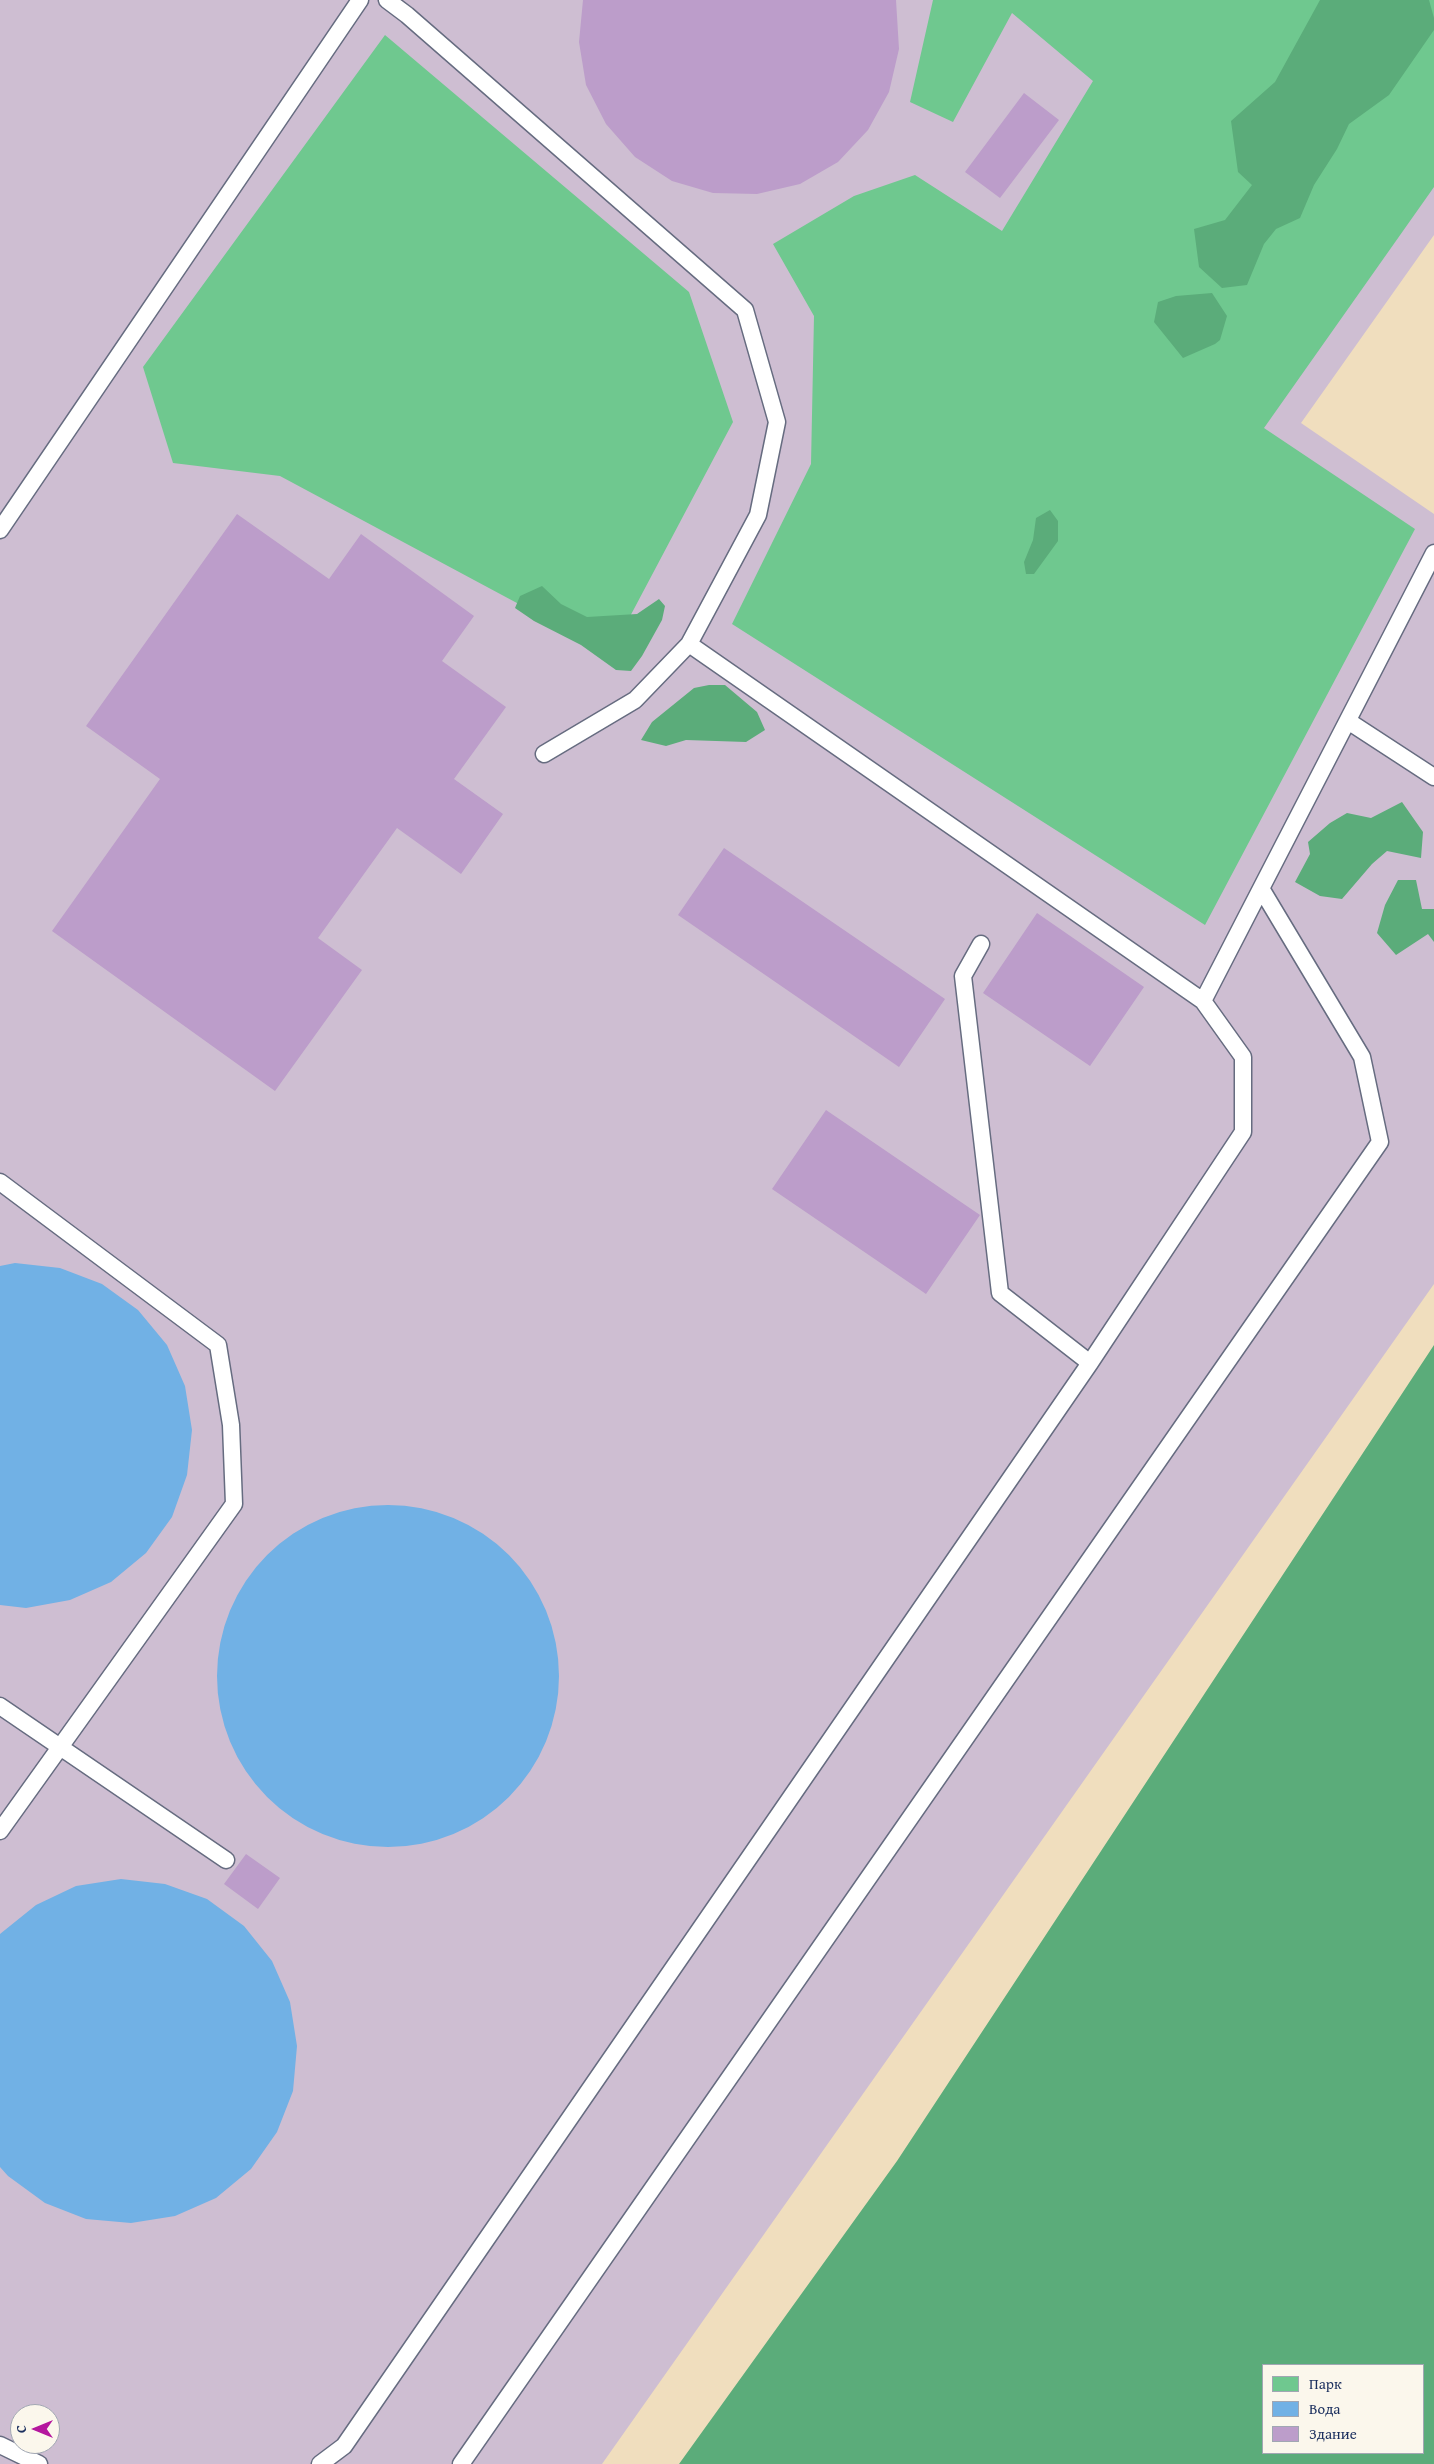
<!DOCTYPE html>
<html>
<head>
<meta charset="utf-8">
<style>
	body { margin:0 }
	#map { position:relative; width:1434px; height:2464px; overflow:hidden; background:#f0debe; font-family:"Gentium Book Plus",serif }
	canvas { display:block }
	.legend { position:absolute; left:1262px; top:2364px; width:162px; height:90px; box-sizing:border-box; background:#fbf7ec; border:1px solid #a1a7b3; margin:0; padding:6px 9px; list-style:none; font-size:15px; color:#1b2f5e }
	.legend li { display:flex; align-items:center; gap:10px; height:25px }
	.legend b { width:25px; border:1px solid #a1a7b3 }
	.north { position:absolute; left:10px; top:2404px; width:50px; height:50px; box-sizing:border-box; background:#fbf7ec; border:1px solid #a1a7b3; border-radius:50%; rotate:270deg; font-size:14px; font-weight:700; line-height:20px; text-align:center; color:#1b2f5e }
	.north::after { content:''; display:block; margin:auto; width:18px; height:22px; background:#b5179e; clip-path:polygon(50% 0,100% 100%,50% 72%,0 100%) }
</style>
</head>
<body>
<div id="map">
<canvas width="1434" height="2464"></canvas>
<ul class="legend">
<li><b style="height:14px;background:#6fc88f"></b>Парк</li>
<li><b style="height:14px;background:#71b1e5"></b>Вода</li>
<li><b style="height:14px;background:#bc9dca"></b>Здание</li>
</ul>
<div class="north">С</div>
</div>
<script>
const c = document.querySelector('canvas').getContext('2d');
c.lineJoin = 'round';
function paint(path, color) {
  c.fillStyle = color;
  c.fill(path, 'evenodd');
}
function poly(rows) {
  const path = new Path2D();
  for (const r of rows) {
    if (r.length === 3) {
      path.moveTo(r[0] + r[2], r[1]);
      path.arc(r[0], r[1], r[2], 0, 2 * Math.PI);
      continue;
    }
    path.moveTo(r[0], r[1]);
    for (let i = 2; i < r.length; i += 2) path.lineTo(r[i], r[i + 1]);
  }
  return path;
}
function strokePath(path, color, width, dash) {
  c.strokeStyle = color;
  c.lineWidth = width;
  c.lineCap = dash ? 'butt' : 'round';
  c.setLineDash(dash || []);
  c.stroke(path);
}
paint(poly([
	[0,0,1434,0,1434,235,1301,423,1434,514,1434,1284,602,2464,0,2464],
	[20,2414,50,2414,50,2444,20,2444]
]), '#cebed2');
paint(poly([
	[933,0,1434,0,1434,187,1264,428,1415,529,1205,925,732,624,811,464,814,316,773,244,854,196,915,175,1002,231,1093,81,1012,13,953,122,910,102],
	[385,35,689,292,733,422,626,624,571,632,280,476,173,463,143,367]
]), '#6fc88f');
paint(poly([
	[1320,0,1429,0,1434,18,1434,30,1389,95,1349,124,1337,149,1314,185,1300,218,1276,229,1264,244,1247,285,1222,288,1199,267,1194,229,1225,220,1252,185,1238,172,1231,121,1275,82],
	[1212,293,1227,316,1220,340,1215,344,1183,358,1154,322,1158,302,1176,296],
	[1050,510,1058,521,1058,541,1034,574,1026,574,1024,562,1033,540,1036,518],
	[542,586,561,604,587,617,637,614,659,599,665,606,662,620,642,656,631,671,616,670,581,645,534,621,515,608,520,596],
	[709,685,725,685,757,712,765,730,746,742,686,740,666,746,641,740,652,722,694,688],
	[1402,802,1423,832,1421,858,1387,851,1372,864,1342,899,1320,896,1295,882,1310,854,1308,842,1330,823,1347,813,1371,818],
	[1398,880,1416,880,1422,909,1434,909,1434,942,1428,934,1396,955,1377,933,1385,905],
	[1434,1345,1434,2464,679,2464,897,2161],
	[1263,2365,1423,2365,1423,2453,1263,2453]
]), '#5bac7a');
paint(poly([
	[15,1263,60,1268,102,1284,138,1310,167,1345,185,1386,192,1430,187,1475,172,1517,146,1553,111,1582,70,1600,26,1608,0,1605,0,1266],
	[388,1676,171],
	[121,1879,165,1884,207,1899,244,1926,272,1961,290,2002,297,2046,293,2091,277,2132,251,2169,216,2198,175,2216,131,2223,86,2219,45,2203,8,2176,0,2167,0,1934,36,1905,76,1886]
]), '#71b1e5');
paint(poly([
	[583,0,896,0,899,49,889,92,868,130,838,162,800,184,757,194,713,193,672,181,635,157,606,124,586,85,579,42],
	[1024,93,1059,120,1000,198,965,172],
	[237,514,329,579,361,534,474,616,442,661,506,707,454,779,503,814,461,874,397,828,318,938,362,970,275,1091,52,931,160,779,86,726],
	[724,848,945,999,899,1067,678,915],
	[1037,913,1144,987,1090,1066,983,993],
	[826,1110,980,1215,926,1294,772,1189],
	[246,1854,280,1878,258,1909,224,1884]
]), '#bc9dca');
const service = poly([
	[0,530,360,0],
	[1348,721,1434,777],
	[544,754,635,700,689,644],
	[981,944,963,976,1000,1293,1090,1363],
	[1203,1001,1434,553],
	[0,1182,218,1345,231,1425,234,1504,0,1831],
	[0,1706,226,1860],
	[0,2445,39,2464],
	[320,2464,344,2446,1090,1363,1243,1132,1243,1057,1203,1001,689,644,758,515,777,422,745,310,407,15,387,0],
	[461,2464,1380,1142,1362,1057,1262,890]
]);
strokePath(service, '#666c80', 19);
strokePath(service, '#fff', 16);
</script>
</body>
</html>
